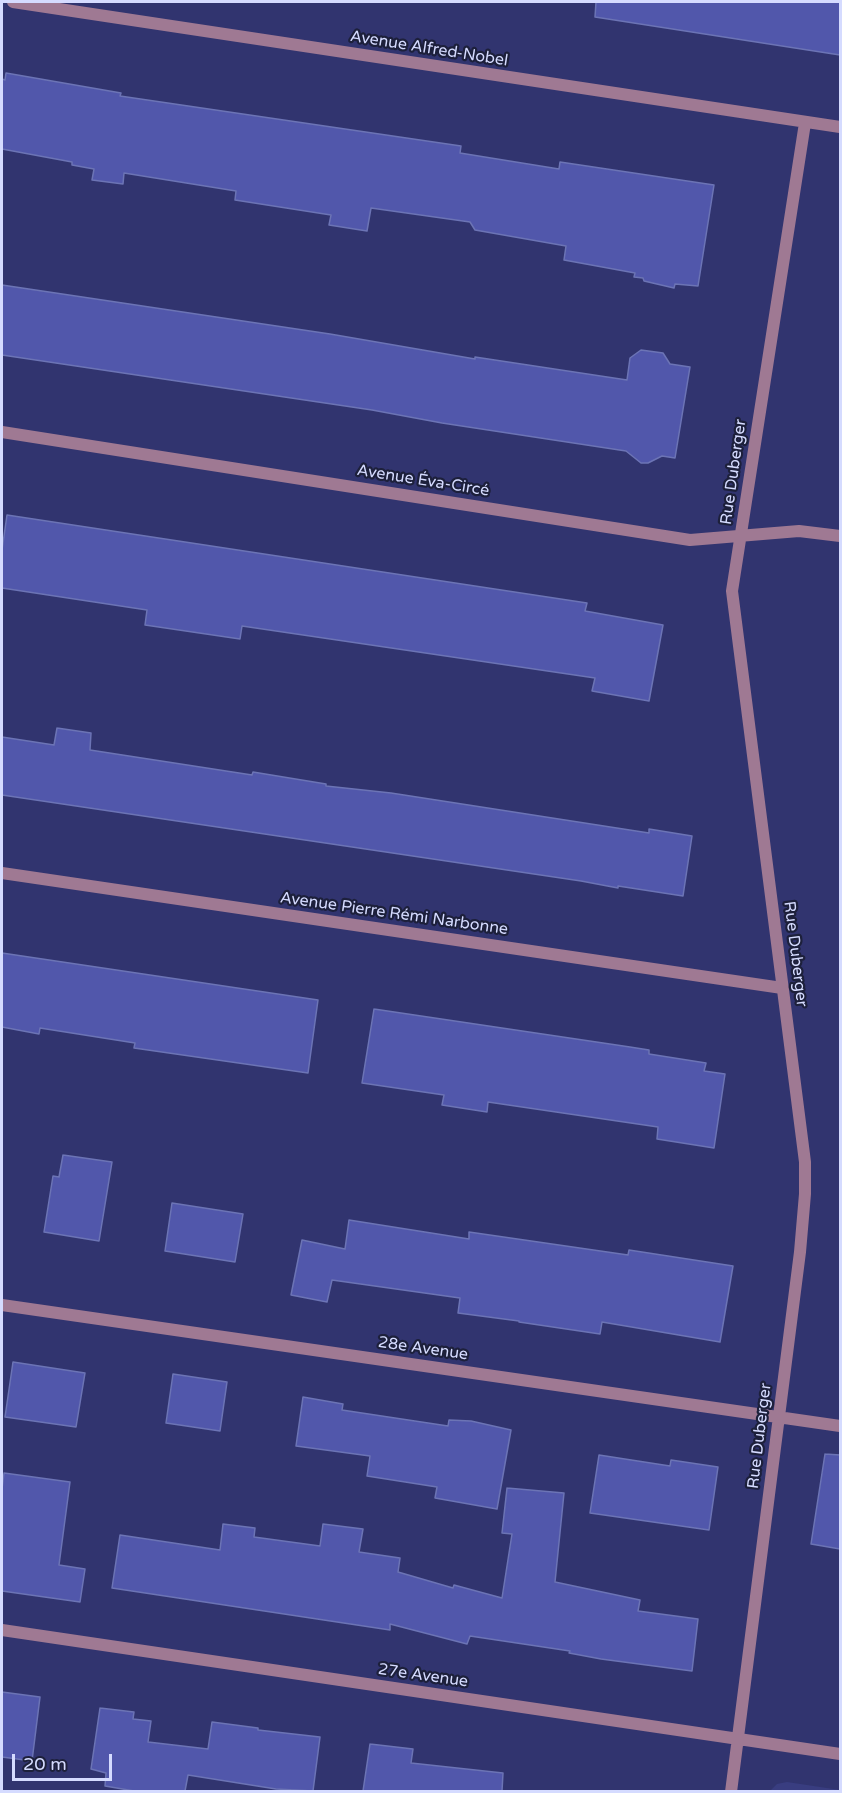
<!DOCTYPE html>
<html>
<head>
<meta charset="utf-8">
<style>
	body { margin:0 }
	#map { position:relative; width:842px; height:1793px; overflow:hidden; background:#31346f; font-family:"Varela Round",sans-serif }
	canvas { display:block }
	.frame { position:absolute; inset:0; border:3px solid #d5dbff; pointer-events:none }
	.scale { position:absolute; left:12px; top:1754px; width:100px; height:27px; box-sizing:border-box; border:3px solid #d5dbff; border-top:0; padding-left:8px; font-size:18px; line-height:21px; white-space:nowrap; color:#d5dbff; -webkit-text-stroke:4px #1d203b; paint-order:stroke }
</style>
</head>
<body>
<div id="map">
<canvas width="842" height="1793"></canvas>
<div class="frame"></div>
<div class="scale">20 m</div>
</div>
<script>
const c = document.querySelector('canvas').getContext('2d');
c.lineJoin = 'round';
function paint(path, color) {
  c.fillStyle = color;
  c.fill(path, 'evenodd');
}
function poly(rows) {
  const path = new Path2D();
  for (const r of rows) {
    path.moveTo(r[0], r[1]);
    for (let i = 2; i < r.length; i += 2) path.lineTo(r[i], r[i + 1]);
  }
  return path;
}
function strokePath(path, color, width, dash) {
  c.strokeStyle = color;
  c.lineWidth = width;
  c.lineCap = dash ? 'butt' : 'round';
  c.setLineDash(dash || []);
  c.stroke(path);
}
function drawText(font, color, halo, rows, align = 'center') {
  c.font = font + ' "Varela Round",sans-serif';
  c.lineWidth = 4.5;
  c.setLineDash([]);
  c.textBaseline = 'middle';
  c.strokeStyle = halo;
  c.fillStyle = color;
  for (const [text, x, y, turn = 0] of rows) {
    c.save();
    c.translate(x, y);
    c.rotate((+turn || 0) * Math.PI / 180);
    c.textAlign = isNaN(turn) ? turn : align;
    if (halo) c.strokeText(text, 0, 0);
    c.fillText(text, 0, 0);
    c.restore();
  }
}
paint(poly([
	[787,1782,840,1790,840,1791,770,1791,777,1784]
]), '#393d80');
const building = poly([
	[596,2,840,2,840,55,595,17,596,2],
	[6,73,121,93,120,96,461,146,460,153,559,169,560,162,714,185,698,286,675,284,674,288,644,281,643,278,634,277,635,273,564,260,566,246,475,230,470,222,371,208,367,231,329,225,331,215,235,200,236,191,124,173,123,184,92,180,94,169,72,165,72,162,2,149,2,79,5,80,6,73],
	[2,285,330,334,475,359,475,357,627,380,630,358,641,350,663,353,670,364,690,367,675,458,662,456,648,463,641,463,626,451,442,423,372,410,2,355,2,285],
	[7,515,587,603,585,611,663,625,649,701,592,691,595,678,242,626,240,639,145,625,147,610,2,588,2,550,7,515],
	[57,728,91,733,90,750,252,775,253,772,326,784,326,786,391,793,649,833,649,829,692,836,683,896,618,886,618,888,581,881,2,795,2,737,54,745,57,728],
	[2,953,318,1000,308,1073,134,1048,135,1043,40,1028,39,1034,2,1027,2,953],
	[374,1009,630,1047,649,1050,649,1054,706,1063,704,1071,725,1074,714,1148,657,1139,658,1127,488,1102,487,1112,442,1105,444,1095,362,1083,374,1009],
	[63,1155,112,1162,99,1241,44,1232,53,1176,59,1177,63,1155],
	[172,1203,243,1214,235,1262,165,1251,172,1203],
	[349,1220,469,1239,469,1232,628,1255,629,1250,733,1266,720,1342,602,1322,600,1334,519,1322,519,1321,458,1313,460,1298,332,1280,327,1302,291,1295,302,1240,345,1249,349,1220],
	[13,1362,85,1373,76,1427,5,1417,13,1362],
	[173,1374,227,1382,220,1431,166,1423,173,1374],
	[303,1397,343,1404,342,1410,448,1426,449,1420,471,1421,511,1430,497,1509,435,1498,437,1487,367,1476,370,1456,296,1446,303,1397],
	[825,1454,840,1455,840,1549,811,1544,825,1454],
	[599,1455,670,1466,671,1460,718,1467,709,1530,590,1513,599,1455],
	[4,1473,70,1482,59,1565,85,1569,80,1602,2,1591,2,1489,4,1473],
	[507,1488,564,1493,555,1582,640,1600,638,1611,698,1619,692,1671,601,1659,569,1653,570,1651,470,1636,467,1644,390,1624,390,1630,112,1588,120,1535,220,1550,223,1524,255,1528,254,1537,320,1546,323,1524,363,1529,359,1552,400,1558,398,1572,453,1588,454,1585,502,1598,512,1534,502,1533,507,1488],
	[2,1692,40,1697,32,1761,2,1757,2,1692],
	[100,1708,134,1712,133,1719,151,1721,148,1742,208,1749,212,1722,258,1728,258,1730,320,1737,313,1791,276,1789,188,1775,185,1791,134,1791,105,1786,106,1773,91,1769,100,1708],
	[370,1744,413,1749,411,1763,503,1773,502,1791,363,1791,370,1744]
]);
paint(building, '#5157ab');
strokePath(building, '#6c74b5', 1.5);
strokePath(poly([
	[13,2,840,127],
	[2,432,690,540,799,531,840,536],
	[2,873,782,988],
	[2,1305,840,1426],
	[2,1630,840,1754],
	[731,1792,800,1252,805,1194,805,1162,732,591,805,123]
]), '#9f7993', 12);
drawText('16px', '#d5dbff', '#1d203b', [
	["Avenue Alfred-Nobel",429,49,9],
	["Rue Duberger",734,472,-82],
	["Avenue Éva-Circé",423,481,9],
	["Avenue Pierre Rémi Narbonne",394,914,8],
	["Rue Duberger",795,954,83],
	["28e Avenue",423,1349,8],
	["Rue Duberger",760,1436,-83],
	["27e Avenue",423,1676,8]
]);
</script>
</body>
</html>
